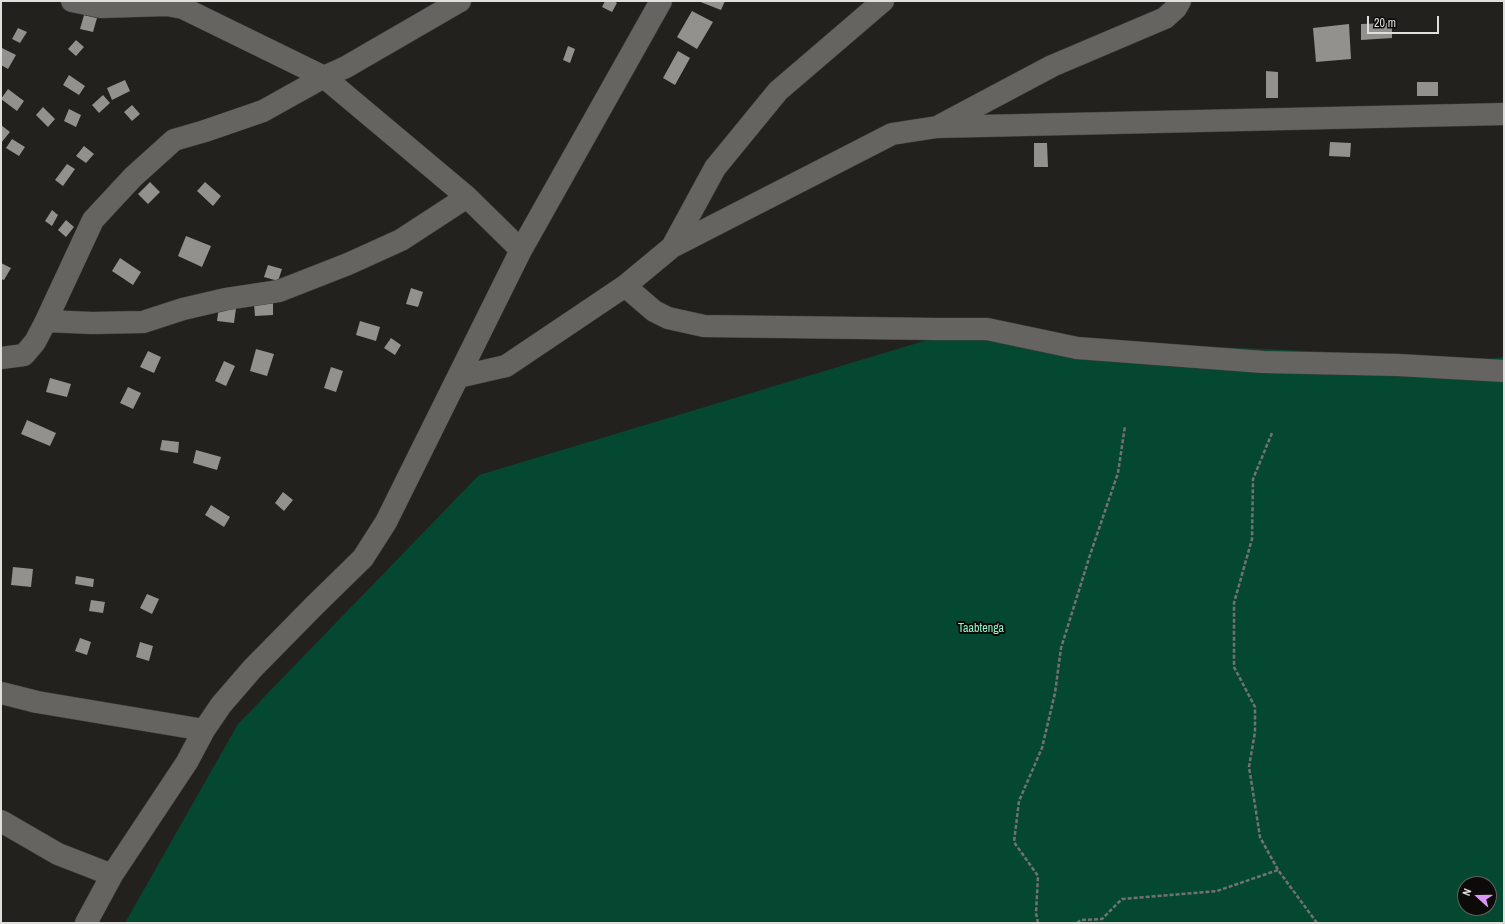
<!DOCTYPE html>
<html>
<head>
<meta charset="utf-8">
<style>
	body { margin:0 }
	#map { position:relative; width:1505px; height:924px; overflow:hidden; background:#23211e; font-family:"Archivo Narrow",sans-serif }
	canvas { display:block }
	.frame { position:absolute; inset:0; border:2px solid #e0dfdd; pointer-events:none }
	.north { position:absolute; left:1457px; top:876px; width:40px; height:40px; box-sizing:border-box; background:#0c0b09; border:1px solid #61605e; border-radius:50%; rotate:291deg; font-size:11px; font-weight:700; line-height:16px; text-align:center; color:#e0dfdd }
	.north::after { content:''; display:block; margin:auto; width:14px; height:18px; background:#db99f5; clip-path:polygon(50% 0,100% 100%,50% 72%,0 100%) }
	.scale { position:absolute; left:1367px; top:16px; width:72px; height:18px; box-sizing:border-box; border:2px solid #e0dfdd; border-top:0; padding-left:5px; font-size:12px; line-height:14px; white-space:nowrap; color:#e0dfdd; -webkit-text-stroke:3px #0c0b09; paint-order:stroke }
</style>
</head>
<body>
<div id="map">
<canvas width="1505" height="924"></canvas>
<div class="frame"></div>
<div class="north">N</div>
<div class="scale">20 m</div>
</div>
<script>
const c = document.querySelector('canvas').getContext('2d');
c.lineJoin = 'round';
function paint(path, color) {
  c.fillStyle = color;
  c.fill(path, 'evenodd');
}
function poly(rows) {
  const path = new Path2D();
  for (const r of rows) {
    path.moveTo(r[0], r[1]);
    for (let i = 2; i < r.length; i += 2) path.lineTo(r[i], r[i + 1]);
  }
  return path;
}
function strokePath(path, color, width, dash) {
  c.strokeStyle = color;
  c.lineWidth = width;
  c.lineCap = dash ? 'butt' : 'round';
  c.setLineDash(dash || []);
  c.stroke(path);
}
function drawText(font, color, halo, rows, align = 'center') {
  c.font = font + ' "Archivo Narrow",sans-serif';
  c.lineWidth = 4;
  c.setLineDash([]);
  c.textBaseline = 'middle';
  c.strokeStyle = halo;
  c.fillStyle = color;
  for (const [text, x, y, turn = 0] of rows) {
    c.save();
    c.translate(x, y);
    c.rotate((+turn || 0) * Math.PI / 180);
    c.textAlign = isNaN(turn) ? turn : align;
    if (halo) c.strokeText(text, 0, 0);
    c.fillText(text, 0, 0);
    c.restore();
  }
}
paint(poly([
	[944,335,1488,359,1504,357,1504,923,125,923,238,724,479,475],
	[1465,884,1489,884,1489,908,1465,908]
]), '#054832');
paint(poly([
	[605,1,614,1,617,3,612,12,602,7],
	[698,1,725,1,721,10],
	[692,11,713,22,697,49,677,37],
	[84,15,97,18,93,32,80,29],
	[1392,23,1392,38,1361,40,1361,24],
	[1349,24,1351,59,1316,62,1313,28],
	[18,28,27,32,20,43,12,39],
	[76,40,84,47,76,56,68,49],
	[568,46,575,49,570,63,563,60],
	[2,48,16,55,8,69,1,65,1,51],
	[678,51,690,58,675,85,663,78],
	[1266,71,1278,72,1278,98,1266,98],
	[69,75,85,86,79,95,63,85],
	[125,80,130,91,112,100,107,88],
	[1417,82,1438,82,1438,96,1417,96],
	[8,89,24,101,17,111,1,99],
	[103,95,110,103,99,113,92,105],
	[132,105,140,114,132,121,124,112],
	[43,107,55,119,48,127,36,115],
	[69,109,81,115,76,127,64,121],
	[1,125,10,132,1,143],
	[12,139,25,147,19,156,6,148],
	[1330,142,1351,143,1350,157,1329,156],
	[1034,143,1047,143,1048,167,1034,167],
	[84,146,94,154,86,163,76,156],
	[67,164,75,169,63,186,55,180],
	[150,182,160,192,148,204,138,194],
	[205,182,221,196,213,206,197,191],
	[52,210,58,215,52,226,45,221],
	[66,220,74,227,66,237,58,230],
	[186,236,211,246,202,267,178,256],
	[120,258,141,272,133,285,112,271],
	[1,263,11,268,4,280,1,279],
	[268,265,282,269,278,281,264,277],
	[411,288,423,292,418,307,406,304],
	[273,302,273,315,255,316,254,303],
	[219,306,236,308,234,323,217,321],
	[360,321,380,327,376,341,356,335],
	[391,338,401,345,395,355,384,348],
	[256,349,274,354,267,376,250,371],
	[148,351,161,357,154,373,140,367],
	[224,361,235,366,226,386,215,381],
	[331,367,343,371,336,392,324,388],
	[50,378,71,384,67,397,46,392],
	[128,387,141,393,133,409,120,403],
	[27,420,56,433,50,446,21,434],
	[162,440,179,442,178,453,160,450],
	[196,450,221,457,217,470,193,463],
	[283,492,293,500,284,511,275,503],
	[211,505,230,517,224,527,205,515],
	[13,567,33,569,31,587,11,585],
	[76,576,94,579,93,587,75,584],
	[147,594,159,599,152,614,140,608],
	[91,600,105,602,103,613,89,611],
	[80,638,91,642,87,655,75,651],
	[140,642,153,646,149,661,136,657]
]), '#93918d');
const minor = poly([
	[72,1,101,7,167,5,183,8,324,77,346,67,460,1],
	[941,125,1052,66,1165,18,1176,8,1180,1],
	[672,247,892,134,937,127,1504,114],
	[625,286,654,311,668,318,704,326,937,329,987,329,1077,348,1263,362,1398,365,1504,371],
	[46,321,92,323,143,322,183,309,226,299,279,291,348,264,401,240,467,197],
	[1,358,24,355,35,342,46,321,93,220,133,177,174,140,205,131,263,111,324,77,467,197,521,250],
	[458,377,506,366,625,286,672,247,715,168,778,91,883,1],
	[1,693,37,702,204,730],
	[1,821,58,854,112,875],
	[86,923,112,875,187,762,204,730,221,705,253,668,314,606,363,558,386,522,521,250,661,1]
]);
strokePath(minor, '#3f3e3b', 23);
strokePath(poly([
	[1272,433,1253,479,1252,539,1234,603,1234,667,1255,707,1255,732,1249,767,1260,837,1278,870,1317,923],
	[1038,923,1036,913,1038,876,1014,842,1019,801,1042,748,1055,693,1061,648,1090,555,1118,473,1125,426],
	[1077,923,1081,920,1102,919,1122,899,1217,891,1278,870]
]), '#73726f', 2.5, [4, 2]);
strokePath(minor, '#666460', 22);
drawText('12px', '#91f6c9', '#0c0b09', [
	["Taabtenga",981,629]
]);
</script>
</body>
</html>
